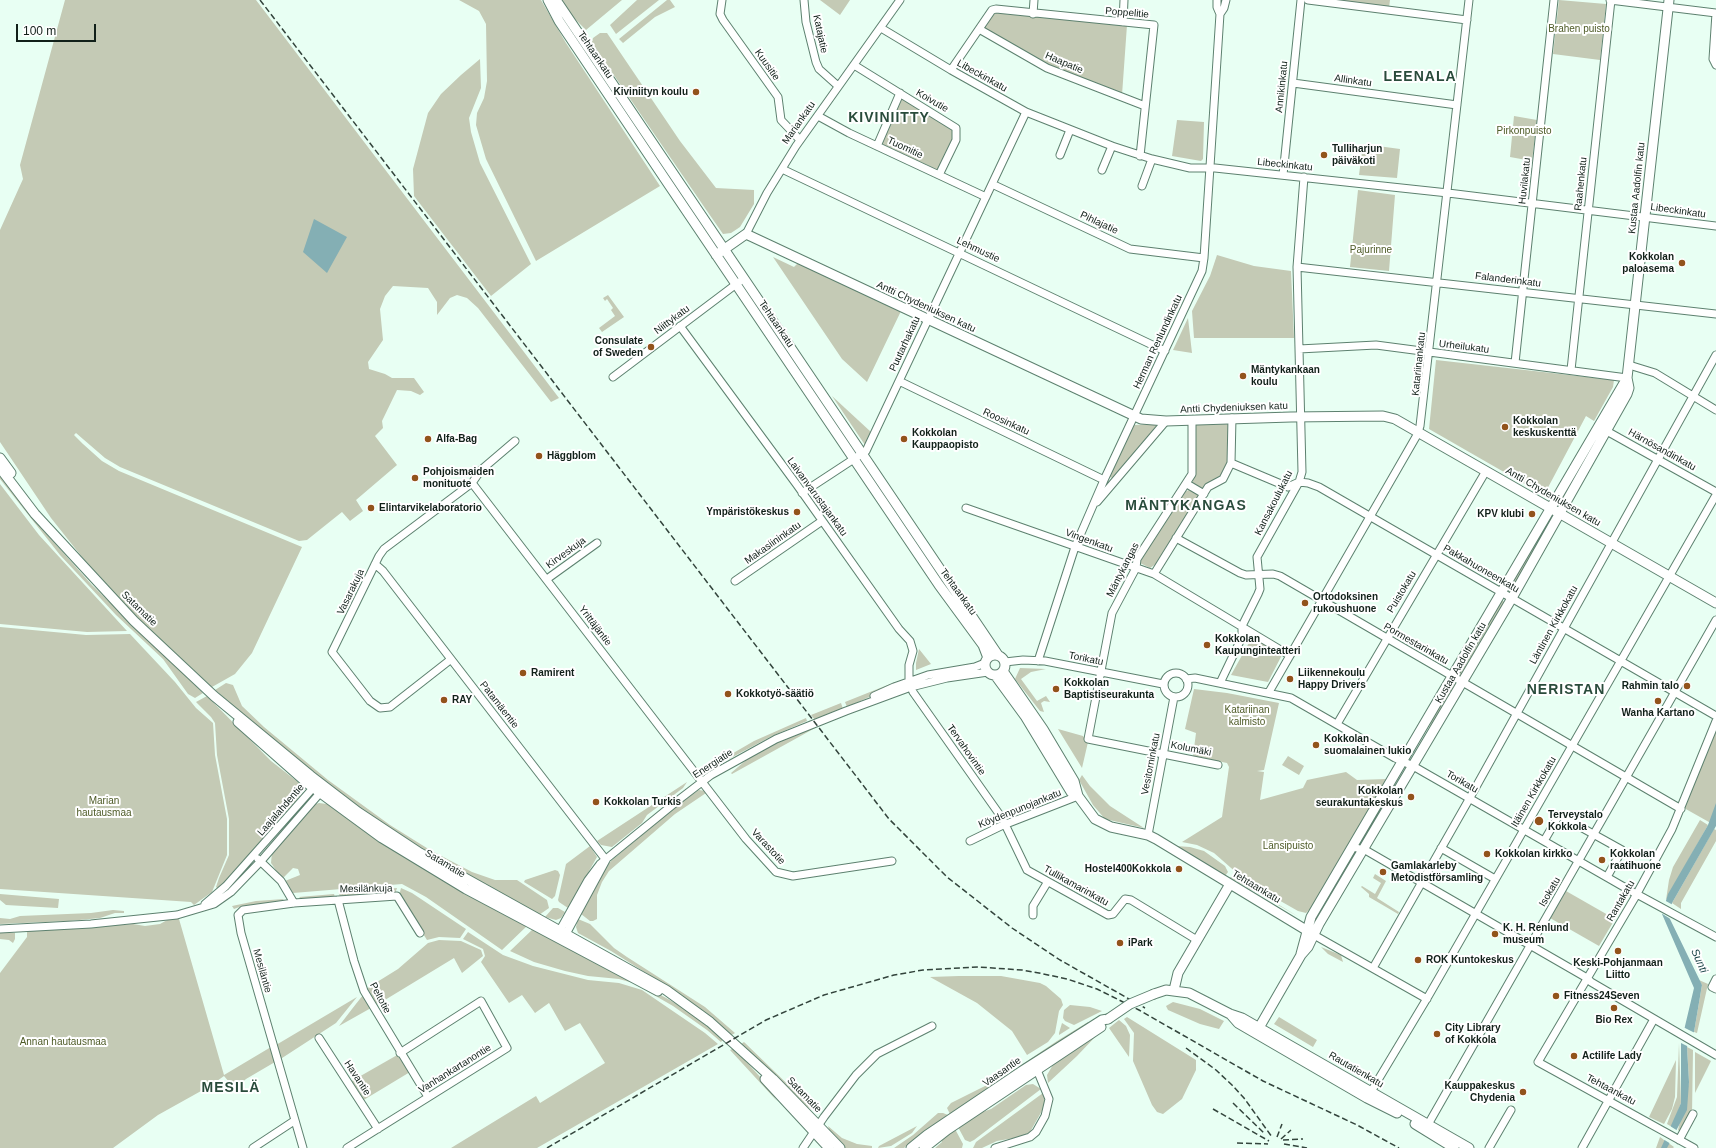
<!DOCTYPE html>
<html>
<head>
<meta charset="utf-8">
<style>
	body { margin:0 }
	#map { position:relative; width:1716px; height:1148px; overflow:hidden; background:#e8fff3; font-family:Helvetica,sans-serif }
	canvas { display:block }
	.scale { position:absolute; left:16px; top:24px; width:80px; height:18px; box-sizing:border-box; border:2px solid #112019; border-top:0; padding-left:5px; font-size:12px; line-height:14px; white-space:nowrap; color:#112019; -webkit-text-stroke:3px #fff; paint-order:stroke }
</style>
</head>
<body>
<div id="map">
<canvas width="1716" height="1148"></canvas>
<div class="scale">100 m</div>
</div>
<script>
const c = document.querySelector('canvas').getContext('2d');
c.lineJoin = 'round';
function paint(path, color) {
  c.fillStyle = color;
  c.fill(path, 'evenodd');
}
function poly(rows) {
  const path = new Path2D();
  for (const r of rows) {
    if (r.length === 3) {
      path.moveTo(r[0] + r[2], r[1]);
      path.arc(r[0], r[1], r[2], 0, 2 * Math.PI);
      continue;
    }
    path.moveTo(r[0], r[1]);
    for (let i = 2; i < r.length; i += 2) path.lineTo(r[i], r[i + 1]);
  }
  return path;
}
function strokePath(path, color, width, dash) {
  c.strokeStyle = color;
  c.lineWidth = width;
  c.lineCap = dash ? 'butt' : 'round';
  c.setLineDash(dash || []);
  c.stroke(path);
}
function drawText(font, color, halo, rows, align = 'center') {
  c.font = font + ' Helvetica,sans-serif';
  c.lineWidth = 4;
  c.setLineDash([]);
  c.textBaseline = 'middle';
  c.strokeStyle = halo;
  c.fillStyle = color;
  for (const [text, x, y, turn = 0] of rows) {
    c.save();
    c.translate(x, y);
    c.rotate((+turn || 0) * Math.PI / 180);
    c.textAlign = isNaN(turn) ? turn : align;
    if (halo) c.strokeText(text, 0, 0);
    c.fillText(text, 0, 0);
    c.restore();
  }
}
paint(poly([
	[65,0,256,0,559,398,551,402,478,308,467,298,457,295,450,298,437,315,437,302,428,288,393,286,385,296,380,309,383,340,368,362,369,369,385,374,392,378,414,378,424,392,420,395,411,391,397,390,382,421,383,428,375,436,397,465,356,500,363,511,350,521,342,512,307,540,299,541,120,467,105,458,76,433,74,435,83,444,102,461,119,471,302,547,252,653,235,674,212,687,136,618,109,591,51,518,0,442,0,230,23,179,20,165],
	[459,0,541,0,566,43,660,186,536,261,486,159,476,125,477,113,484,98,487,81,486,24,479,11],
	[562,0,622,0,586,30,572,16],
	[637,0,659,0,616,34,610,25],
	[667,0,670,0,675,7,655,17,623,43,619,39],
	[820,0,850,0,840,15],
	[1327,0,1390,0,1389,8],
	[1559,0,1606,4,1600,60,1553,54],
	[994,13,1127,25,1122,95,1046,64,984,28],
	[600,33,607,33,680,141,716,188,754,190,754,204,740,227,731,233,723,234,707,211,596,49,592,42,593,38],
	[480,59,481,88,469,118,471,132,480,163,531,264,491,296,414,196,413,169,428,113,441,94,461,75],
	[901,97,954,129,955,136,938,170,880,143],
	[1514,116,1537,120,1532,161,1510,157],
	[1177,120,1204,122,1203,159,1201,161,1172,156],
	[1363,144,1400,149,1397,178,1359,175],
	[1358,190,1395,195,1389,271,1350,267],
	[1217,255,1254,266,1291,271,1294,338,1194,338,1192,311,1210,276],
	[773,257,794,267,798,263,901,311,867,382,842,359],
	[608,295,624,317,602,332,599,328,615,316,611,310,613,308,607,299,605,301,603,298],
	[1188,318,1192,353,1173,350],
	[1436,360,1614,380,1613,387,1594,421,1586,416,1544,495,1429,429],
	[832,396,871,432,865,445],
	[1158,424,1113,478,1109,477,1134,425],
	[1230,424,1228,464,1221,476,1204,489,1192,483,1195,474,1195,425],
	[0,474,43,530,92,585,203,693,195,698,188,694,163,659,116,615,60,555,0,479],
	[0,484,39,535,127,631,87,632,0,624],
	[1189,490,1200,496,1156,564,1150,568,1140,563,1143,556,1184,492],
	[1548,520,1550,521,1536,550,1511,593,1507,590],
	[1501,600,1506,603,1463,677,1458,674],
	[0,627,86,635,130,634,175,682,196,708,213,723,215,755,227,819,227,855,212,892,194,905,191,902,0,889],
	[1250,641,1264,643,1283,653,1268,682,1231,675],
	[919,649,931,664,916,670,916,663],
	[1020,668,1046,669,1031,672,1021,679,1037,701,1046,696,1050,702,1044,701,1041,703,1044,712,1040,711,1015,679],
	[895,682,896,685,847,707,845,702],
	[226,683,233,685,242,706,264,727,328,780,390,825,430,850,472,872,495,880,517,880,547,900,549,908,539,915,428,854,325,784,215,690],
	[1453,683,1457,685,1428,731,1433,717],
	[1194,689,1227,693,1279,703,1264,770,1257,771,1264,772,1260,800,1303,788,1307,780,1346,772,1357,780,1386,779,1354,837,1311,908,1306,913,1298,911,1247,882,1214,853,1197,845,1182,842,1222,817,1229,767,1227,763,1193,756,1196,733,1185,729],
	[207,696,271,761,298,782,302,790,301,795,219,890,216,887,219,878,229,855,229,819,217,755,215,723,211,717,196,702],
	[841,703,843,709,815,720,811,715],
	[806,718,807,721,772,736,712,768,711,766,754,741],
	[813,725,815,728,732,774,731,773,752,755],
	[1716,727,1716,826,1684,808],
	[1058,729,1083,736,1088,742,1082,768],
	[1288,756,1304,766,1299,775,1282,765],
	[1082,775,1090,786,1110,806,1144,828,1105,819,1093,805,1079,780],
	[687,782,683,788,647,815,642,823,612,847,601,845,597,841],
	[1394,785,1396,785,1364,842,1361,841],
	[699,790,705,791,706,793,675,814,609,871,602,882,597,895,597,919,593,921,590,921,581,914,605,868,612,860,684,800],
	[319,803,327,804,378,841,528,925,502,950,426,897,402,884,293,893,285,881,300,875,298,869,293,868,282,879,271,863,272,852,313,805],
	[1700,820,1708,825,1666,900,1669,880,1673,867],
	[1714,829,1716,830,1716,841,1681,903,1681,909,1672,903],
	[590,846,597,857,568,908,559,902,558,900,566,864],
	[1176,846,1190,847,1204,851,1225,866,1228,872,1225,876],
	[1356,854,1322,910,1329,895],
	[555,870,558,871,560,875,555,896,552,899,524,882,525,880],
	[1375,874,1386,881,1377,898,1399,912,1398,914,1369,897,1369,894,1361,887,1362,886,1375,894,1381,883,1373,878],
	[1229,877,1231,877,1241,882,1299,917],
	[397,888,395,894,340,897,339,893],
	[401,888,412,893,466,929,460,938,439,937,427,940,399,896],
	[1566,891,1615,919,1599,946,1550,918],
	[0,894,59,899,58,908,6,905,0,900],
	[334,894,335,897,302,900,299,897],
	[284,899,280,902,242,906,234,909,232,906,256,901],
	[553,908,558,908,565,912,561,918,556,920,545,917],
	[113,910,124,911,124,913,115,913,100,918,69,921,0,924,0,918,10,919,20,916,91,913],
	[169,919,179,919,224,1075,271,1047,275,1062,246,1079,235,1089,224,1076,210,1086,158,1115,113,1148,0,1148,0,973,27,937,27,931,133,924,145,926,160,924],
	[578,919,590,924,614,948,627,957,705,1007,735,1033,730,1036,654,978,611,951,578,933,576,927],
	[534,928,668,999,697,1016,724,1038,721,1042,707,1030,673,1006,633,983,619,979,588,976,565,971,534,962,510,951],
	[0,932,15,933,15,939,13,943,9,940,0,939],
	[468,932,503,955,533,966,588,980,619,983,642,990,705,1033,718,1044,537,1148,451,1148,536,1096,540,1103,605,1063,580,1023,565,1031,549,1003,535,1013,522,995,509,1003,481,962,485,956,483,949,463,939],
	[439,940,461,941,481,950,483,956,462,973,454,958,375,1006,366,991,369,987,398,969,428,943],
	[1321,947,1341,955,1343,962,1328,954],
	[959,976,1001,976,1040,983,1046,986,1061,999,1063,1005,1059,1011,1055,1033,1048,1042,1027,1055,1012,1031,977,1003,930,977],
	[1699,980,1708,984,1697,1033,1694,1032,1702,985],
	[363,995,371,1008,339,1026,352,1009],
	[357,997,336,1023,279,1060,276,1045],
	[1173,1002,1200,1009,1224,1021,1219,1029,1200,1024,1168,1010,1166,1006],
	[1070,1005,1090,1007,1102,1011,1074,1025,1065,1021,1063,1018,1064,1010],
	[1127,1017,1196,1060,1196,1070,1182,1099,1163,1114,1157,1112,1152,1105,1133,1061,1134,1033,1124,1019],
	[1279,1017,1317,1040,1313,1047,1274,1024],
	[1119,1020,1126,1026,1130,1035,1129,1057,1109,1028],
	[1088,1022,1090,1024,950,1114,947,1108,951,1103,1005,1076,1057,1041],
	[1062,1023,1070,1028,1059,1035,1059,1033],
	[1097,1035,1077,1056,1048,1083,1047,1075,1054,1063],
	[744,1042,776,1073,816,1112,802,1104,741,1044],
	[1679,1043,1681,1103,1672,1127,1667,1124,1677,1097],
	[1687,1047,1693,1050,1692,1114,1682,1133,1678,1130,1689,1082],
	[734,1048,762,1079,777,1101,730,1050],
	[1695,1052,1711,1061,1695,1093],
	[399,1054,410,1072,362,1101,350,1082],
	[1676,1060,1675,1097,1672,1109,1664,1124,1649,1117],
	[1033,1084,1041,1089,974,1140,970,1142,965,1140,958,1127,977,1114,991,1109,1026,1085],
	[1043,1093,1045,1103,1043,1109,1030,1132,1020,1137,997,1141,982,1148,973,1148,976,1142],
	[938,1113,943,1113,948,1115,923,1132,904,1148,894,1148,913,1135],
	[828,1126,842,1138,857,1144,872,1146,872,1148,845,1148,830,1133],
	[917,1126,912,1133,891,1146,878,1148,879,1146],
	[955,1129,963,1144,962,1148,935,1148,942,1142,941,1140],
	[1660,1137,1674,1147,1673,1148,1656,1148]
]), '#c4cab5');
paint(poly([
	[314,219,347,237,327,273,303,252],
	[1716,803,1716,826,1672,903,1669,914,1670,919,1702,985,1694,1032,1687,1047,1689,1082,1687,1110,1667,1148,1661,1148,1681,1103,1681,1043,1694,988,1662,914,1668,894,1708,825]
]), '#84afb4');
paint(poly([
	[1664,900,1673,905,1672,920,1661,913],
	[1683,1027,1695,1033,1689,1047,1679,1042],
	[1670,1126,1678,1131,1671,1144,1663,1139]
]), '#e8fff3');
const minor = poly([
	[722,0,720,14,723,20,778,97,781,120,800,140],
	[804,0,806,22,816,62,819,69,838,86],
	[1308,0,1467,20],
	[1610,0,1716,13,1713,59,1716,65],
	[1033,14,1034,0],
	[1220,14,1224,8,1226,0],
	[1123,22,1124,0],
	[881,28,951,70,1026,112,1112,146,1152,159,1190,168,1215,168,1448,193,1716,226],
	[979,29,1047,68,1145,106],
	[854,65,956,128,956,140,939,175],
	[951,70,992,10,996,9,1154,25,1140,156],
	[1293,83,1457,105],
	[818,116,849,133,986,197],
	[877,146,900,93],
	[1060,155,1070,130],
	[782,169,1165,351],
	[1102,170,1112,146],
	[1283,175,1301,0],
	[992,184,1130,249,1204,258],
	[1142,186,1152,159],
	[746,234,767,193,796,146,900,0],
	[1297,267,1716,314],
	[680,326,797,485,899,629,910,641,913,651,909,665,909,682,913,692,1002,818,1027,870,1108,915,1113,914,1125,899,1131,900,1197,940],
	[1299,349,1376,345,1627,378],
	[1515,363,1554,0],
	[1629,365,1655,373,1716,410],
	[1571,370,1611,0],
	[613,377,739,282],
	[899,381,1104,480],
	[1192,420,1192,474,1137,559,1136,568,1112,613,1088,739,1218,765],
	[1603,429,1716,492],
	[1231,463,1288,487,1299,482,1308,483,1319,487,1716,716],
	[472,483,746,839,776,872,793,876,892,861],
	[1187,484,1204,494],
	[802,493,866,451,1026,112],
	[1097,502,1166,421],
	[966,508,1154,574,1289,655],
	[1176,538,1240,573,1246,575,1273,574,1280,576,1681,809],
	[375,564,383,571,606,860],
	[1154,574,1208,487,1223,479,1231,463,1232,418],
	[547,579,597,543],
	[735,581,822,521],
	[450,660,390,707,380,708,370,701,332,652,379,556,384,549,472,483,481,470,515,441],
	[1038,661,1075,547,1104,480,1202,271,1204,258,1220,14,1217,7,1217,0],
	[1005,662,1023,660,1045,661,1163,684],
	[1176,685,12],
	[1186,679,1195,678,1291,698,1395,758,1413,766,1631,891,1716,937],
	[1220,683,1242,637,1242,626,1258,594,1260,589,1257,557,1299,482,1302,472,1297,267,1304,177],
	[1269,692,1417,435,1420,426,1469,0],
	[874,696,894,687,928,675,975,667,985,663],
	[1337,724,1486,471],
	[1148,835,1174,697],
	[970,841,1001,826,1078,796],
	[1544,841,1559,815,1622,850,1607,877],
	[1353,847,1367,851,1587,978,1591,982,1716,1055],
	[1441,848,1495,879],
	[258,859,281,881,294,903],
	[338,900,354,961,364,991,428,1097],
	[205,904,226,886,313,788,317,786],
	[1033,915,1033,906,1047,883],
	[0,929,91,924,177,915,214,904,231,892,261,861,320,793,320,788],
	[560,935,560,930,588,880,600,864,681,798,711,775,776,739,846,711,911,687,947,678,988,672],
	[1314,935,1427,999],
	[563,937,566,934,606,860],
	[1373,968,1467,803,1716,355],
	[1716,979,1712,987,1716,989],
	[319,1038,378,1129],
	[1369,1095,1429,995,1716,495],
	[1423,1126,1430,1121,1716,620],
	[1679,1140,1693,1114],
	[253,1148,294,1121],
	[303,1148,241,933,238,915,243,910,294,903,397,896,420,933],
	[347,1148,507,1048,481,1001,400,1053],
	[803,1148,824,1117,856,1075,877,1054,932,1026],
	[995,1148,1030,1137,1036,1132,1045,1116,1049,1099,1035,1065],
	[1489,1148,1511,1110],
	[1582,1148,1654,1019],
	[1694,1148,1538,1062,1634,899,1672,829,1716,721]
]);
const major = poly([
	[548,0,559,21,667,182,939,585,983,645,988,658],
	[556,0,998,655],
	[716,255,746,234,1141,419,1166,421,1291,417,1383,416,1395,419,1716,603],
	[0,458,11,473],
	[0,468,35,514,134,621,214,696,311,776,358,812,420,853,666,990,710,1022,773,1079,840,1148],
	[995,665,10],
	[1003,671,1043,729,1074,781,1078,796],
	[995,675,1025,716,1071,792,1078,796,1095,819,1111,827,1148,835,1156,839,1311,933],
	[238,722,307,783,382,838,466,889,658,991],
	[1301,954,1311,917,1627,378],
	[1174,990,1178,973,1230,884],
	[1154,994,1166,990,1189,993,1230,1014,1242,1018,1469,1148],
	[1231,1015,1238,1023,1367,1098,1397,1113],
	[1256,1033,1301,955,1308,947,1319,924,1512,598,1627,394,1629,388,1627,378,1669,0],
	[765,1079,829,1148],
	[1415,1124,1454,1148],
	[911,1148,927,1135,1022,1071,1102,1020,1108,1019],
	[924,1148,947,1130,1101,1027]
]);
strokePath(minor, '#5d816f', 9);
strokePath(major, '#5d816f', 11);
strokePath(minor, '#fff', 7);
strokePath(major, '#fff', 9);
strokePath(poly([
	[260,0,889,819,947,877,1012,928,1060,960,1145,1008],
	[1186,1048,1216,1070,1232,1085,1244,1098,1272,1137],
	[1233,1103,1264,1133],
	[1213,1109,1269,1141],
	[1277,1137,1282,1124],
	[1281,1139,1291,1130],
	[1283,1140,1303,1139],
	[1237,1143,1268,1144],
	[1284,1144,1307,1148],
	[547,1148,766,1020,824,995,894,975,923,970,978,967,1022,970,1039,973,1067,979,1097,989,1139,1010,1263,1081,1357,1125,1399,1148]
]), '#33443c', 1.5, [6, 3]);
const majorBridge = poly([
	[1108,1019,1130,1004,1154,994]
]);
strokePath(majorBridge, '#5d816f', 11, []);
strokePath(majorBridge, '#fff', 9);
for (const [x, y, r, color] of [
	[696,92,4,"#92531b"],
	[1324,155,4,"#92531b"],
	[1682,263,4,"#92531b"],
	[651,347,4,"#92531b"],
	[1243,376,4,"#92531b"],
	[1505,427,4,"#92531b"],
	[428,439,4,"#92531b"],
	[904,439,4,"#92531b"],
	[539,456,4,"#92531b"],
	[415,478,4,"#92531b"],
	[371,508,4,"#92531b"],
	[797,512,4,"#92531b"],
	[1532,514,4,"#92531b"],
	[1305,603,4,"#92531b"],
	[1207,645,4,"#92531b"],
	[523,673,4,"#92531b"],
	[1290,679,4,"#92531b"],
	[1687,686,4,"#92531b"],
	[1056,689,4,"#92531b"],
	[728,694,4,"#92531b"],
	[444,700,4,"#92531b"],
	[1658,701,4,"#92531b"],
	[1316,745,4,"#92531b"],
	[1411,797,4,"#92531b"],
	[596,802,4,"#92531b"],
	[1539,821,5,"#92531b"],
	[1487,854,4,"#92531b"],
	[1602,860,4,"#92531b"],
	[1179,869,4,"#92531b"],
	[1383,872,4,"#92531b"],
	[1495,934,4,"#92531b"],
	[1120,943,4,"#92531b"],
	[1618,951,4,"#92531b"],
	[1418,960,4,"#92531b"],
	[1556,996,4,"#92531b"],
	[1614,1008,4,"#92531b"],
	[1437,1034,4,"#92531b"],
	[1574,1056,4,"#92531b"],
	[1523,1092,4,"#92531b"]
]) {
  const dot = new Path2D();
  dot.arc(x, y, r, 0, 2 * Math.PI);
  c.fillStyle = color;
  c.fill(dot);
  strokePath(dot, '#fff', 1.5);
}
drawText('10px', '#112019', '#fff', [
	["Poppelitie",1127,13,5],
	["Katajatie",820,34,78],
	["Tehtaankatu",595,55,56],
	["Haapatie",1064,63,23],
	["Kuusitie",767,65,55],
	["Libeckinkatu",982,76,29],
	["Allinkatu",1353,81,8],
	["Annikinkatu",1282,87,-84],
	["Koivutie",932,101,30],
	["Mariankatu",799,123,-55],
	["Tuomitie",905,148,25],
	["Libeckinkatu",1285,165,6],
	["Huvilakatu",1525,181,-84],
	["Raahenkatu",1581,184,-84],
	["Kustaa Aadolfin katu",1637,188,-84],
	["Libeckinkatu",1678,211,8],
	["Pihlajatie",1099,223,25],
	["Lehmustie",978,250,25],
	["Falanderinkatu",1508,280,7],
	["Antti Chydeniuksen katu",926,307,25],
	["Niittykatu",672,320,-37],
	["Tehtaankatu",776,324,56],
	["Herman Renlundinkatu",1158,342,-65],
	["Puutarhakatu",905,344,-65],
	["Urheilukatu",1464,347,7],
	["Katariinankatu",1419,364,-84],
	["Antti Chydeniuksen katu",1234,408,-2],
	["Roosinkatu",1006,422,25],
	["Härnösandinkatu",1662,450,29],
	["Laivanvarustajankatu",817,497,54],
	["Antti Chydeniuksen katu",1553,497,30],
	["Kansakoulukatu",1274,503,-63],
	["Vingenkatu",1089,541,20],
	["Makasiininkatu",773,543,-35],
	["Kirveskuja",566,553,-36],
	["Pakkahuoneenkatu",1481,569,30],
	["Mäntykangas",1123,570,-63],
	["Vasarakuja",351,592,-64],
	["Tehtaankatu",958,592,54],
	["Puistokatu",1402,592,-59],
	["Satamatie",139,609,44],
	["Läntinen Kirkkokatu",1554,625,-61],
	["Yrittäjäntie",595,626,53],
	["Pormestarinkatu",1416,644,30],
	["Torikatu",1086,659,11],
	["Kustaa Aadolfin katu",1461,663,-60],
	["Patamäentie",499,705,52],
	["Kolumäki",1191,749,11],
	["Tervahovintie",966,750,55],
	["Energiatie",713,764,-33],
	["Vesitorninkatu",1151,764,-79],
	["Torikatu",1462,782,30],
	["Itäinen Kirkkokatu",1534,792,-60],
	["Köydenpunojankatu",1020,809,-22],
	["Laajalahdentie",281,810,-49],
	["Varastotie",768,847,47],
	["Satamatie",445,864,31],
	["Tullikamarinkatu",1076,886,29],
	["Tehtaankatu",1256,887,31],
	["Mesilänkuja",366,889,-1],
	["Isokatu",1550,892,-60],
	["Rantakatu",1621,901,-60],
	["Mesiläntie",262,971,74],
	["Peltotie",380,998,62],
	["Vanhankartanontie",455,1069,-32],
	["Rautatienkatu",1356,1070,30],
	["Vaasantie",1002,1072,-35],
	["Havantie",357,1078,57],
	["Tehtaankatu",1611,1090,28],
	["Satamatie",804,1095,46]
]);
drawText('10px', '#4e5b27', '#fff', [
	["Brahen puisto",1579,29],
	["Pirkonpuisto",1524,131],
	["Pajurinne",1371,250],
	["Katariinan",1247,710],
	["kalmisto",1247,722],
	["Marian",104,801],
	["hautausmaa",104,813],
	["Länsipuisto",1288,846],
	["Annan hautausmaa",63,1042]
]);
drawText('bold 10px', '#112019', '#fff', [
	["Kiviniityn koulu",688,92,"right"],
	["Tulliharjun",1332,149],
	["päiväkoti",1332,161],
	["Kokkolan",1674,257,"right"],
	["paloasema",1674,269,"right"],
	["Consulate",643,341,"right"],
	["of Sweden",643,353,"right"],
	["Mäntykankaan",1251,370],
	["koulu",1251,382],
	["Kokkolan",1513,421],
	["keskuskenttä",1513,433],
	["Kokkolan",912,433],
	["Kauppaopisto",912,445],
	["Alfa-Bag",436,439],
	["Häggblom",547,456],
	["Pohjoismaiden",423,472],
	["monituote",423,484],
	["Elintarvikelaboratorio",379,508],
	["Ympäristökeskus",789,512,"right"],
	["KPV klubi",1524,514,"right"],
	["Ortodoksinen",1313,597],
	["rukoushuone",1313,609],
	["Kokkolan",1215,639],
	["Kaupunginteatteri",1215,651],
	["Ramirent",531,673],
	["Liikennekoulu",1298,673],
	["Happy Drivers",1298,685],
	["Kokkolan",1064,683],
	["Baptistiseurakunta",1064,695],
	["Rahmin talo",1679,686,"right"],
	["Kokkotyö-säätiö",736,694],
	["RAY",452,700],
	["Wanha Kartano",1658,713,"center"],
	["Kokkolan",1324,739],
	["suomalainen lukio",1324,751],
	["Kokkolan",1403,791,"right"],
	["seurakuntakeskus",1403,803,"right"],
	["Kokkolan Turkis",604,802],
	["Terveystalo",1548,815],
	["Kokkola",1548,827],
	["Kokkolan kirkko",1495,854],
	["Kokkolan",1610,854],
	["raatihuone",1610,866],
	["Gamlakarleby",1391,866],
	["Metodistförsamling",1391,878],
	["Hostel400Kokkola",1171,869,"right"],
	["K. H. Renlund",1503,928],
	["museum",1503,940],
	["iPark",1128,943],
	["ROK Kuntokeskus",1426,960],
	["Keski-Pohjanmaan",1618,963,"center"],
	["Liitto",1618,975,"center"],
	["Fitness24Seven",1564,996],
	["Bio Rex",1614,1020,"center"],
	["City Library",1445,1028],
	["of Kokkola",1445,1040],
	["Actilife Lady",1582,1056],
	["Kauppakeskus",1515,1086,"right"],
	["Chydenia",1515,1098,"right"]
], 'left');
drawText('italic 11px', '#153f43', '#fff', [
	["Sunti",1699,961,66]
]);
c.letterSpacing = '1px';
drawText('bold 14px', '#294b3b', '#fff', [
	["LEENALA",1420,77],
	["KIVINIITTY",889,118],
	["MÄNTYKANGAS",1186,506],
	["NERISTAN",1566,690],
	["MESILÄ",231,1088]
]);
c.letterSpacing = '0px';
</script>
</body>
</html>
